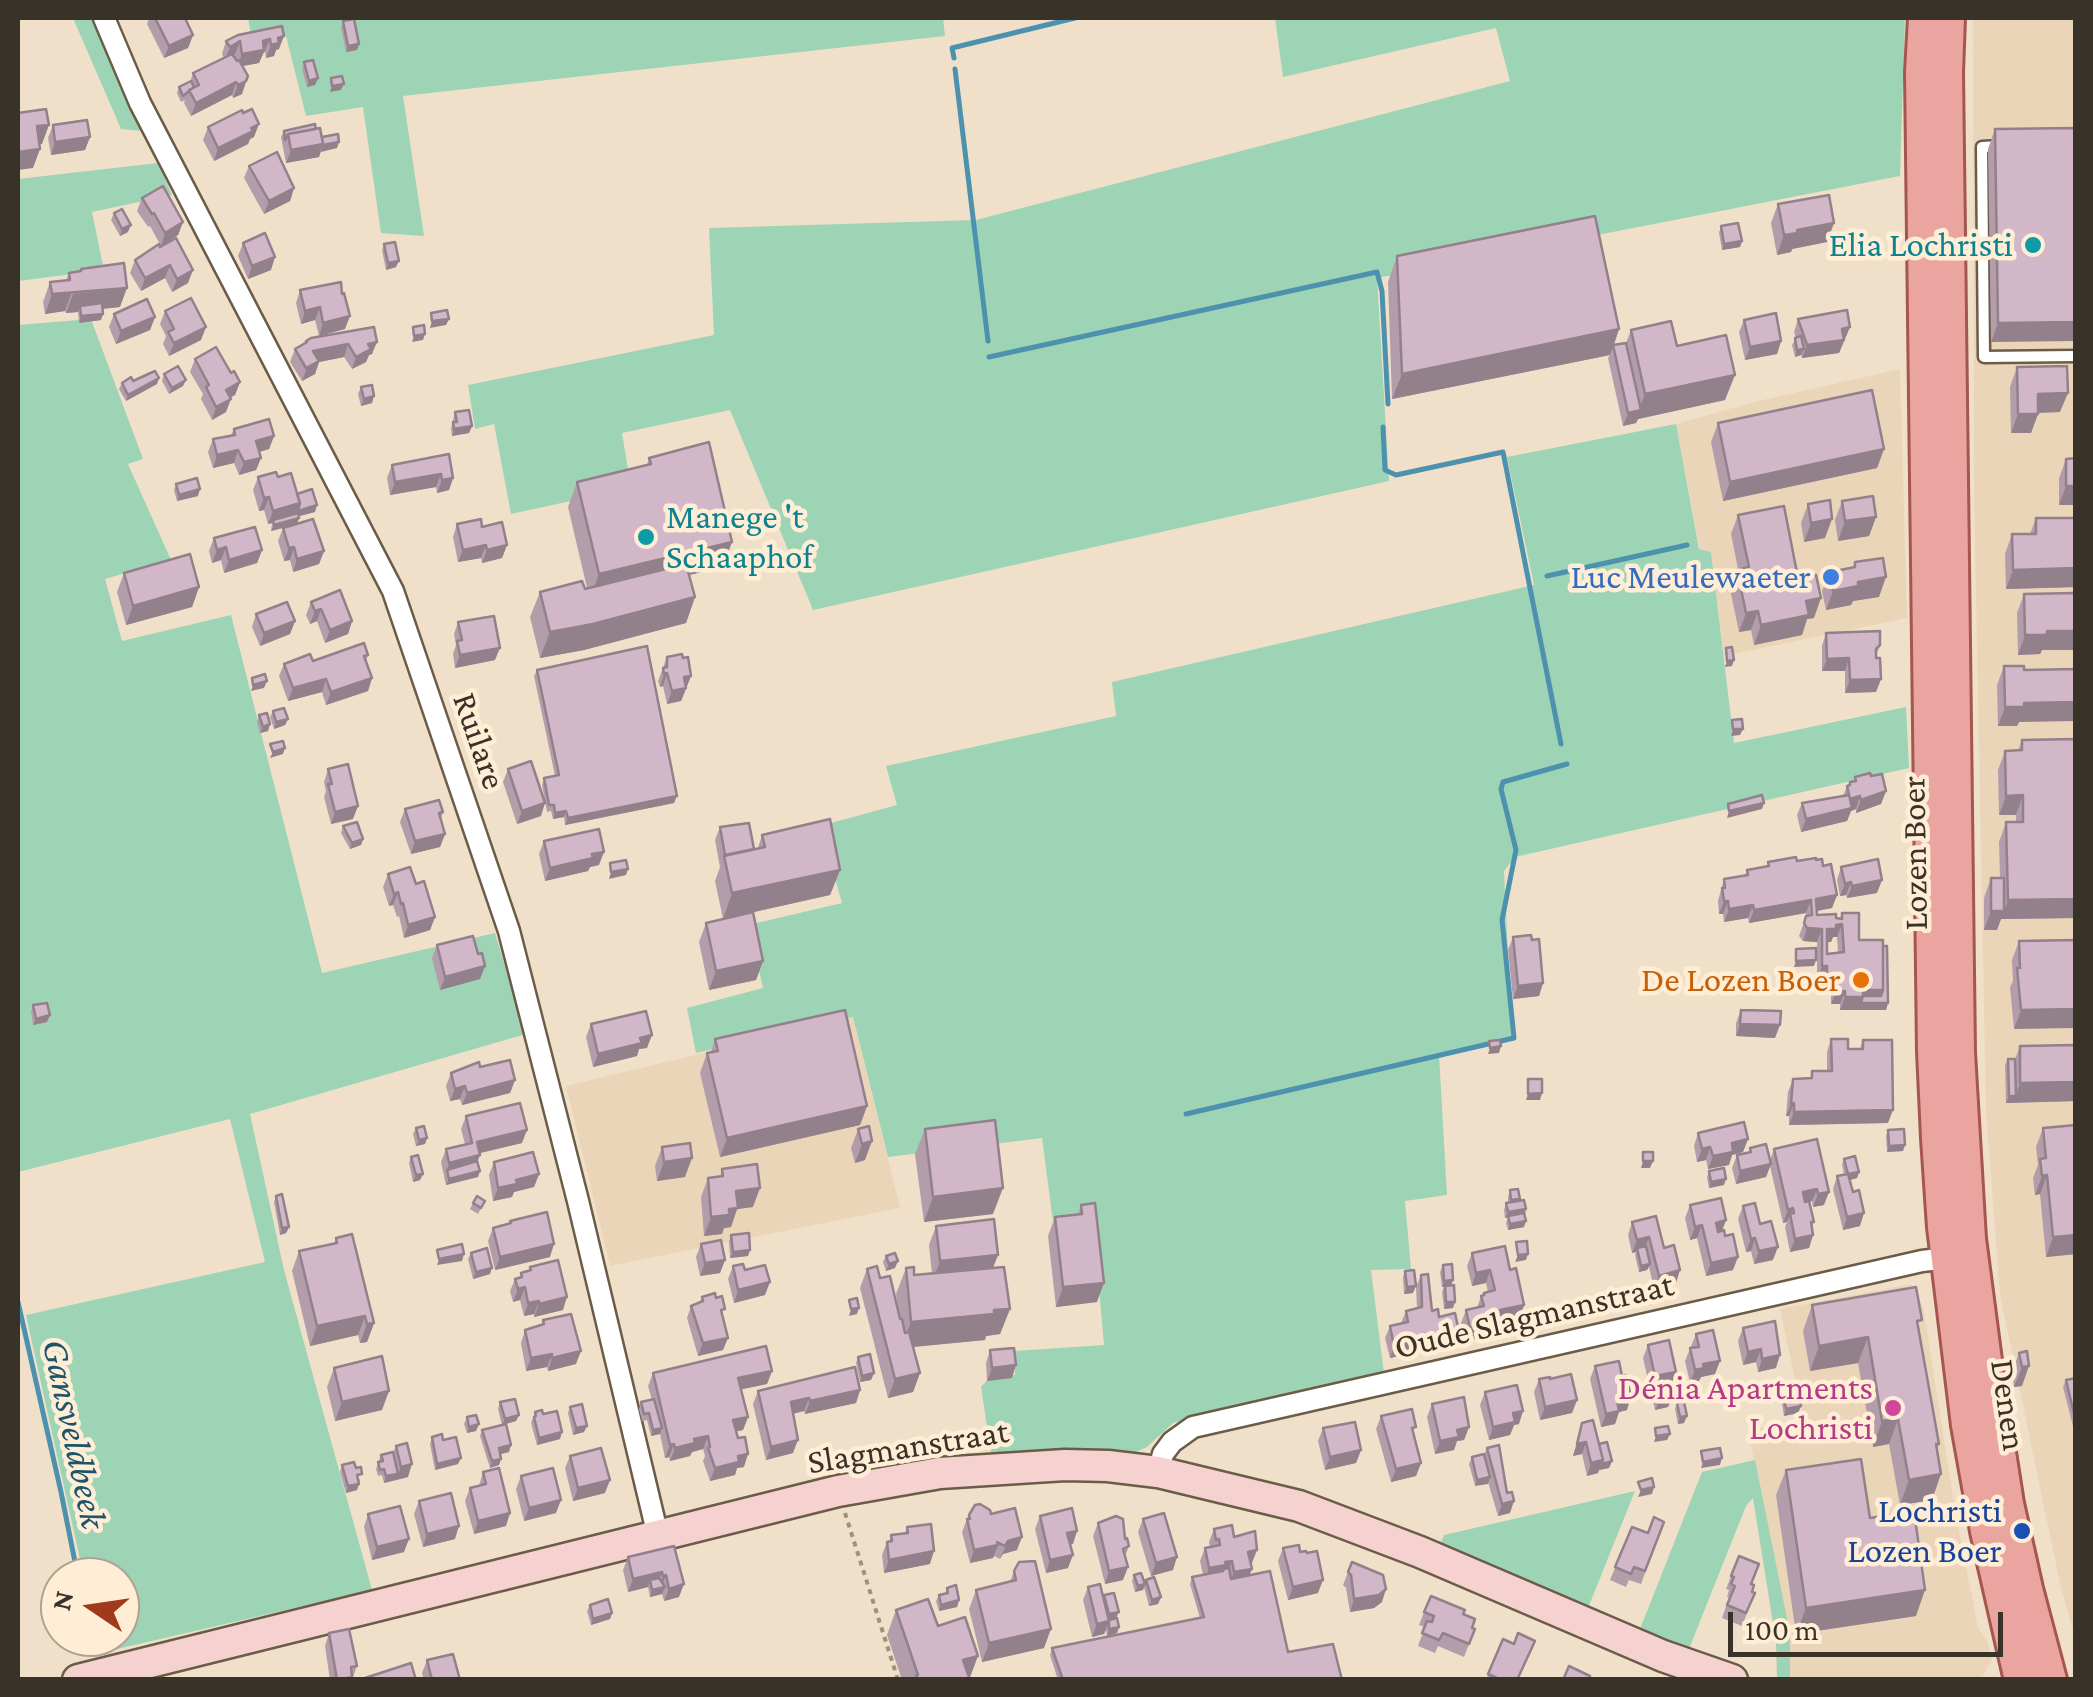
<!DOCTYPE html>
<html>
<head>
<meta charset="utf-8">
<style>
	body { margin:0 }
	#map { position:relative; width:2093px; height:1697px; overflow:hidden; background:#f1e0c9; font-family:"Crimson Pro",serif }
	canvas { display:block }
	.frame { position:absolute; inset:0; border:20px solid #393229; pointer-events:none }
	.north { position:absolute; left:40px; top:1557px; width:100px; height:100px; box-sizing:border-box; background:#ffedd6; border:2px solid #b0a291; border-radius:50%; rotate:283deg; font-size:28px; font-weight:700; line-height:40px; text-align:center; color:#393229 }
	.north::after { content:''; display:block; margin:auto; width:35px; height:45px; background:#a1391c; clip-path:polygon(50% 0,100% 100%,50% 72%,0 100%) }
	.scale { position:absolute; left:1728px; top:1612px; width:275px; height:45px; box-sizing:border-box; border:5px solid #393229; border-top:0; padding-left:12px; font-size:30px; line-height:35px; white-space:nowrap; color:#393229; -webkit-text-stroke:8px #ffedd6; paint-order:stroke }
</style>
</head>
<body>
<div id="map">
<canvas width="2093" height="1697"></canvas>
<div class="frame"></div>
<div class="north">N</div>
<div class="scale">100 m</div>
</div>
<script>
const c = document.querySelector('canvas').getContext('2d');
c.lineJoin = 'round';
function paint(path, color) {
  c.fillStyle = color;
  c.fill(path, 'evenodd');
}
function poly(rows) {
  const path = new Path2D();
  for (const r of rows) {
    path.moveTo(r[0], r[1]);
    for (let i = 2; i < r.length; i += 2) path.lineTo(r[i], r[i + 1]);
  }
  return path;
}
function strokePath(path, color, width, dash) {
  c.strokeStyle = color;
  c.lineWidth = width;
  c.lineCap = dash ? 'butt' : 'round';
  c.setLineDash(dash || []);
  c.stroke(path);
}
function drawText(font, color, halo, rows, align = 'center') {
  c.font = font + ' "Crimson Pro",serif';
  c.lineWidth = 9;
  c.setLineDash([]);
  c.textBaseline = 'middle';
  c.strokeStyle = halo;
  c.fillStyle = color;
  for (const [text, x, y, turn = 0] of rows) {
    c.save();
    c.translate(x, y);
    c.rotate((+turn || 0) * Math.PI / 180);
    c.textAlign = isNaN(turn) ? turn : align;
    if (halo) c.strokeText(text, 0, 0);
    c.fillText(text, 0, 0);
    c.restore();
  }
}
paint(poly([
	[1973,18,2075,18,2075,1638,2060,1584,2000,1295,1986,1111,1974,491],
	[1900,369,1907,618,1724,656,1711,553,1700,550,1676,424,1754,402],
	[853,1017,900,1208,610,1266,566,1086],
	[1911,1284,1923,1306,1956,1515,1978,1628,1988,1642,1992,1660,1981,1679,1790,1679,1790,1633,1748,1431,1803,1417,1780,1309]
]), '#ebd5b8');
paint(poly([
	[73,18,93,18,142,131,121,129],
	[248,18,943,18,945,36,403,96,424,236,381,233,363,107,306,116,286,36,252,41],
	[1275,18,1905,18,1900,176,1377,278,1389,481,813,610,730,410,622,433,631,488,511,514,494,424,475,429,468,385,714,335,709,228,976,220,1510,81,1496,28,1283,77],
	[158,163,172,195,92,212,104,270,18,281,18,179],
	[91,319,143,459,128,464,171,560,105,579,122,641,231,615,322,973,495,933,526,1034,250,1114,284,1270,372,1590,100,1653,97,1637,120,1637,120,1577,84,1577,26,1315,265,1262,230,1119,18,1172,18,325],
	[1676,424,1699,549,1711,552,1734,743,1906,707,1909,768,1515,857,1504,871,1512,1037,1439,1055,1447,1195,1405,1201,1411,1269,1371,1270,1384,1374,1173,1423,1147,1447,1129,1455,1067,1451,991,1453,981,1387,990,1377,1015,1375,1014,1351,1104,1345,1093,1218,1053,1222,1042,1138,888,1157,853,1017,696,1053,687,1008,763,988,748,925,842,903,820,826,897,805,886,766,1116,716,1112,682,1534,585,1507,457],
	[1755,1460,1790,1633,1790,1679,1777,1679,1776,1642,1753,1498,1746,1506,1689,1649,1640,1629,1702,1472],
	[1635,1491,1588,1608,1440,1545,1444,1535]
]), '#9dd4b5');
strokePath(poly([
	[954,58,952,48,1075,18],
	[955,69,988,341],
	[989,357,1377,272,1382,291,1388,404],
	[1383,427,1385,470,1396,475,1503,452,1561,744],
	[1547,576,1687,545],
	[1186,1114,1514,1038,1502,920,1516,850,1501,789,1503,782,1567,764],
	[18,1302,61,1492,78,1577],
	[93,1637,96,1651]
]), '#4c92af', 5);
const service = poly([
	[2000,146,1982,147,1984,357,2076,356]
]);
const minor = poly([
	[104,18,140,103,393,591,509,931,578,1201,658,1536],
	[1158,1472,1163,1454,1172,1442,1193,1427,1922,1261,1948,1258]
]);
const secondary = poly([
	[78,1680,838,1491,940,1473,1065,1465,1108,1466,1158,1472,1299,1506,1420,1552,1663,1656,1732,1680]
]);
const primary = poly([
	[1925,18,1922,72,1934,1051,1938,1138,1944,1227,1968,1425,1987,1531,2021,1680],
	[1948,18,1946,72,1958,1053,1969,1239,1987,1376,2007,1504,2026,1589,2050,1680]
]);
strokePath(service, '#6b5c48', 15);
strokePath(minor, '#6b5c48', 25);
strokePath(secondary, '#6b5c48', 35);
strokePath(primary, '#a4564f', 38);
strokePath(poly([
	[845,1513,898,1680]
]), '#9d9180', 4, [5, 5]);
strokePath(service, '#fff', 10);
strokePath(minor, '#fff', 20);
strokePath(secondary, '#f5d2d0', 30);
strokePath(primary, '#eba5a1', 32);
paint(poly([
	[149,18,185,18,193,35,188,48,164,58,147,24],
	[343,21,359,44,357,50,346,52,341,28],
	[282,26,279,49,276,50,274,56,266,58,265,52,263,53,259,63,242,66,248,76,242,94,233,98,232,95,191,116,184,103,185,100,181,102,177,93,179,87,190,82,193,73,224,58,222,54,226,41],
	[304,62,318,78,315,85,307,87,302,69],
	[53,125,90,137,85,150,51,155,48,138],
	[208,127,254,137,250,139,248,144,214,161,203,140],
	[2076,128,1991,342,1988,149,1995,129],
	[316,129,322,137,337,148,321,151,319,157,286,163,281,137,284,131],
	[249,166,294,188,290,201,264,214,244,178],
	[142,198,183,222,178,235,161,246,150,226,148,227,137,211],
	[1778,204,1827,242,1792,249,1791,252,1777,255,1771,223],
	[114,213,128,232,120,236,111,220],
	[1721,226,1742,241,1740,247,1722,250,1719,233],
	[243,243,271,270,248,279,238,256],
	[384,244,396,267,386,270,382,250],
	[160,247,188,283,172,292,165,278,141,291,130,273,135,260],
	[1397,256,1619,329,1614,345,1626,343,1631,330,1677,346,1725,400,1638,419,1636,423,1623,426,1608,358,1610,355,1392,399,1388,282],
	[81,269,120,307,102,309,101,320,79,323,78,312,66,313,65,311,45,314,43,302,50,282,66,280,69,273,79,272],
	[300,290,345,329,319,336,315,320,301,324,296,303],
	[165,311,201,340,169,356,163,344,166,336,160,324],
	[114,314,155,317,150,330,116,344,109,327],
	[1798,319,1850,327,1839,353,1802,358,1801,355,1795,357,1792,345,1796,338,1794,332],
	[1744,320,1781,341,1777,354,1745,360,1739,332],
	[374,327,372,354,369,355,366,362,352,369,344,357,319,362,315,374,302,381,290,362,295,349,305,343,306,341],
	[195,359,231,373,240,382,235,395,230,398,226,412,212,420,201,399,203,394,190,372],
	[2017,367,2060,412,2038,413,2031,433,2011,433,2010,387],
	[164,374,183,386,169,394,162,381],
	[133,381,157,384,126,401,119,389,122,383],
	[361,387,372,403,361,406,358,394],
	[455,412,472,426,469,433,452,436,451,429],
	[1718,423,1884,449,1877,468,1723,501,1711,442],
	[234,429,274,436,269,449,259,452,261,458,256,470,239,475,234,463,213,468,208,452,213,439,231,435],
	[649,458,723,567,689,575,695,597,686,623,584,650,540,658,530,617,540,592,587,588,568,507,577,482,647,465],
	[2066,459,2076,505,2059,505,2059,478],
	[392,465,453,478,449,490,437,493,436,487,390,495,387,478],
	[258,477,278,477,297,494,315,512,299,516,297,524,324,551,319,564,293,572,290,560,284,561,278,541,283,528,271,531,272,523,268,524,264,510,259,511,253,490],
	[176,484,198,496,177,501,174,490],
	[1842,501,1876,517,1869,536,1838,541,1835,520],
	[1808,504,1825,538,1804,542,1801,523],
	[1738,515,1798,578,1814,618,1807,619,1802,635,1754,645,1751,630,1739,632,1730,589,1738,569,1731,534],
	[2036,518,2076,518,2076,587,2006,589,2005,554,2012,534,2030,534],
	[457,524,482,527,507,545,502,558,482,563,481,558,458,562,453,537],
	[214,538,262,550,257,563,224,573,221,560,212,563,209,551],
	[1855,562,1879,597,1853,601,1851,605,1826,610,1822,591,1830,572,1853,567],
	[124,573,199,587,192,607,126,625,117,592],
	[2076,593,2076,650,2042,650,2040,654,2018,655,2017,613,2024,594],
	[311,602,352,621,348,634,325,643,317,621,310,624,306,615],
	[256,614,295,621,290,634,260,646,252,627],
	[458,622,495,660,455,668,453,654,456,645,454,634],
	[1826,633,1880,645,1876,656,1881,679,1876,692,1845,693,1845,671,1822,671,1822,646],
	[368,655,366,661,372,678,368,691,326,705,322,692,288,701,279,676,284,664],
	[667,657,683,658,691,676,681,701,667,704,663,686,660,687,658,681],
	[2004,666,2019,722,2017,726,1998,726,1997,685],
	[537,670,674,803,565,825,564,817,553,819,551,811,547,812,542,785,544,778,555,776,534,676],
	[273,711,288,719,285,725,274,729,270,717],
	[259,715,268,731,260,733,257,722],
	[2076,739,2076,918,2001,919,1997,930,1984,930,1984,898,1991,878,2000,878,1999,842,2006,822,2016,822,2016,815,1999,815,1998,770,2005,751,2018,751,2022,740],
	[328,769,353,819,331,824,324,797,326,791,324,782],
	[508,769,541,816,517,824,503,782],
	[1871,776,1886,791,1881,804,1856,813,1856,809,1851,811,1847,821,1801,832,1797,815,1802,803,1843,796,1847,786,1850,782,1854,781,1855,777],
	[405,809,443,812,441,819,445,834,440,847,411,854,400,822],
	[343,826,363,839,361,845,350,849,341,833],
	[720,827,754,849,758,848,762,835,840,870,830,895,753,912,763,961,756,980,709,990,699,942,706,923,723,919,715,881,720,867,715,840],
	[544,841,599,865,590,867,588,871,545,881,539,854],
	[1816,860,1823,866,1837,895,1832,908,1817,911,1817,915,1840,919,1842,913,1859,940,1888,1003,1886,1010,1840,1010,1840,1004,1831,1004,1831,990,1822,990,1822,979,1817,979,1817,942,1803,941,1799,936,1806,917,1806,913,1749,923,1748,918,1724,922,1723,914,1719,914,1718,901,1724,879,1745,876,1747,870,1767,866,1768,862],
	[1833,937,1837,937,1838,953,1827,954,1827,942,1831,942],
	[1841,867,1877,893,1847,898,1846,895,1840,896,1837,880],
	[388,874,435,917,430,930,404,938,399,916,397,917,393,905,389,906,383,887],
	[1513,937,1543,983,1539,996,1513,999,1508,950],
	[2076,940,2014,1029,2010,987,2013,981,2012,960,2019,941],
	[437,945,478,954,485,966,480,979,440,990,432,958],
	[33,1005,47,1022,33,1025,31,1012],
	[1741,1010,1775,1038,1736,1036,1736,1023],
	[591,1024,647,1048,639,1049,637,1056,593,1067,586,1037],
	[715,1039,867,1106,860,1125,720,1157,700,1073,707,1053,711,1052],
	[1831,1039,1848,1049,1860,1049,1863,1040,1888,1123,1789,1125,1789,1116,1786,1116,1788,1092,1793,1079,1810,1078,1812,1071,1827,1071,1827,1052],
	[2020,1046,2076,1101,2006,1103,2005,1065,2008,1059,2015,1059],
	[451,1073,515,1080,510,1093,462,1105,460,1099,450,1101,446,1086],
	[466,1116,522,1143,479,1153,477,1161,478,1177,446,1185,441,1162,446,1149,465,1144,461,1129],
	[2076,1125,2076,1254,2046,1257,2040,1194,2035,1195,2033,1178,2038,1165,2036,1147,2043,1128],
	[416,1128,425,1144,416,1146,413,1134],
	[858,1129,865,1160,855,1163,851,1148],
	[925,1129,993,1214,924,1222,915,1154],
	[1888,1130,1903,1151,1887,1152,1886,1136],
	[1698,1133,1748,1139,1743,1152,1732,1155,1729,1165,1708,1169,1706,1160,1697,1162,1694,1146],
	[1817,1139,1824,1205,1813,1207,1812,1201,1809,1202,1814,1222,1812,1227,1813,1235,1809,1248,1790,1252,1785,1227,1787,1222,1783,1223,1770,1166,1766,1177,1736,1184,1732,1168,1737,1155,1749,1152,1750,1148,1770,1160,1774,1149],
	[662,1147,685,1177,657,1181,655,1166],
	[411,1157,423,1174,420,1180,413,1182,409,1163],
	[1844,1159,1859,1172,1857,1178,1850,1180,1860,1226,1843,1230,1833,1189,1837,1176,1844,1174,1842,1165],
	[494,1162,539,1174,534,1187,514,1192,512,1197,493,1201,489,1175],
	[722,1169,753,1207,737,1209,731,1227,724,1228,722,1234,704,1236,701,1197,708,1178,720,1177],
	[1709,1171,1724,1185,1709,1188,1707,1178],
	[1510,1190,1526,1209,1524,1227,1508,1230,1506,1223,1508,1218,1505,1218,1504,1210,1506,1203,1508,1203,1508,1197],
	[276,1196,289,1227,286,1233,280,1235,274,1202],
	[485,1201,478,1214,470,1209,473,1203],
	[1081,1205,1097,1302,1056,1307,1048,1236,1055,1217,1078,1214],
	[1690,1205,1726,1220,1722,1231,1733,1270,1706,1276,1697,1238,1690,1240,1685,1218],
	[1743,1206,1760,1224,1773,1260,1754,1264,1751,1251,1746,1252,1738,1219],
	[510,1221,550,1257,495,1270,488,1241,493,1228,509,1224],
	[1632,1222,1664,1248,1676,1283,1654,1288,1649,1267,1647,1270,1639,1272,1635,1255,1636,1252,1632,1253,1628,1235],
	[936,1226,998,1255,993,1268,1010,1309,1000,1334,986,1336,985,1340,913,1347,920,1373,913,1392,888,1398,860,1288,867,1269,880,1278,898,1310,896,1294,906,1268,914,1275,932,1274,929,1245],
	[731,1235,748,1256,730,1258,729,1242],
	[336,1238,374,1323,367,1342,360,1343,358,1335,310,1346,292,1271,299,1251,334,1243],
	[701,1244,725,1260,720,1273,700,1276,696,1257],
	[1505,1246,1520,1318,1503,1321,1498,1334,1465,1341,1461,1323,1466,1310,1477,1308,1481,1296,1484,1293,1488,1292,1486,1283,1472,1286,1467,1266,1472,1253],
	[471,1253,490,1274,473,1279,468,1259],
	[886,1256,895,1268,886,1271,883,1262],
	[1443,1265,1453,1280,1451,1285,1453,1308,1444,1309,1442,1292,1444,1287,1442,1287,1440,1272],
	[733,1266,745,1270,765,1295,734,1303,728,1279],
	[530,1267,563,1310,534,1317,534,1314,524,1316,520,1300,513,1302,510,1291,515,1279,519,1278,521,1273,529,1271],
	[1405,1271,1413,1293,1404,1294,1403,1277],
	[1421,1275,1432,1311,1459,1331,1455,1343,1390,1358,1385,1338,1390,1326,1401,1323,1406,1311,1417,1308,1416,1287],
	[702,1297,716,1298,723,1316,723,1350,698,1356,687,1318,691,1306,700,1302],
	[1812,1305,1919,1328,1939,1444,1937,1450,1932,1500,1900,1505,1889,1444,1873,1447,1858,1363,1810,1371,1803,1331],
	[543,1320,576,1364,548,1371,547,1367,526,1371,521,1343,525,1330,542,1324],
	[1743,1328,1776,1368,1758,1372,1756,1362,1743,1365,1738,1341],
	[1696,1334,1715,1374,1701,1377,1699,1381,1690,1383,1685,1361],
	[1648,1345,1671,1385,1667,1386,1668,1407,1655,1410,1643,1358],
	[990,1350,1012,1378,987,1381,986,1363],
	[2027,1351,2022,1386,2014,1387,2012,1372,2019,1353],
	[858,1357,874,1373,871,1380,860,1382,856,1363],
	[1595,1366,1627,1410,1619,1412,1615,1424,1601,1427,1590,1379],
	[334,1368,382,1410,335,1421,327,1387],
	[772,1371,767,1384,741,1389,748,1417,743,1430,736,1431,744,1467,737,1468,735,1475,710,1481,703,1461,705,1456,703,1449,692,1452,690,1456,670,1461,669,1457,665,1458,660,1434,651,1436,647,1420,642,1421,639,1409,641,1402,652,1400,648,1386,653,1373],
	[2076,1378,2076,1438,2063,1387,2066,1380],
	[1539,1379,1550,1379,1577,1400,1572,1413,1540,1420,1534,1392],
	[860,1390,856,1403,805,1414,804,1411,793,1414,793,1453,766,1460,753,1404,758,1391],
	[1485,1392,1519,1424,1514,1425,1510,1435,1489,1440,1480,1405],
	[1784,1398,1801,1406,1798,1413,1784,1416,1782,1404],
	[500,1402,519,1415,516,1421,506,1424,509,1452,500,1454,499,1465,490,1468,480,1436,482,1430,502,1425,498,1409],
	[1677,1403,1684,1423,1678,1424,1675,1409],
	[1432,1404,1469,1427,1464,1440,1457,1441,1454,1450,1435,1454,1427,1417],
	[570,1407,584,1432,573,1435,568,1413],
	[535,1412,543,1414,560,1439,537,1445,531,1423],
	[1381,1416,1413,1435,1421,1463,1416,1476,1391,1482,1376,1429],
	[467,1417,479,1424,476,1431,467,1433,464,1424],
	[1582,1423,1612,1461,1609,1468,1599,1470,1598,1473,1587,1476,1582,1454,1573,1456],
	[1323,1428,1361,1450,1356,1463,1325,1470,1318,1441],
	[432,1437,443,1440,458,1464,435,1470,430,1444],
	[396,1446,408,1477,384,1483,382,1475,378,1476,376,1469,381,1455,393,1452],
	[1487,1448,1510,1513,1498,1516,1488,1482,1475,1486,1469,1464,1472,1457,1484,1454],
	[570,1456,605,1493,573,1501,565,1468],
	[342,1465,360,1480,357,1490,346,1493,340,1472],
	[1786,1470,1870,1518,1916,1616,1796,1634,1776,1495],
	[483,1472,506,1526,474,1534,465,1501,470,1488,479,1486],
	[521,1476,556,1513,524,1521,516,1489],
	[419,1501,455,1539,423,1547,414,1514],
	[368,1514,404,1552,372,1560,364,1527],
	[991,1514,1017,1550,1003,1554,1000,1559,994,1556,993,1558,970,1563,962,1532,967,1519,969,1515],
	[1040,1516,1073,1544,1070,1544,1068,1568,1046,1573,1035,1529],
	[1143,1519,1173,1570,1151,1576,1138,1532],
	[1664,1522,1641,1584,1629,1580,1626,1587,1610,1580,1632,1527,1648,1533],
	[1098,1523,1125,1539,1129,1546,1125,1557,1123,1580,1105,1584,1093,1536],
	[907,1527,930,1564,884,1573,882,1555,887,1542,889,1542,891,1535,905,1533],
	[1214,1529,1234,1537,1252,1563,1251,1563,1250,1575,1288,1652,1342,1680,1058,1680,1050,1655,1052,1648,1200,1618,1190,1584,1192,1577,1203,1575,1200,1561,1205,1548,1210,1547,1209,1542],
	[674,1546,679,1597,664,1601,662,1594,650,1597,648,1587,628,1592,623,1570,628,1557],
	[1283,1548,1300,1552,1318,1593,1288,1600,1278,1561],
	[1739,1556,1752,1584,1752,1592,1755,1593,1742,1626,1722,1618,1729,1598,1727,1597,1729,1590,1726,1589],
	[1352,1562,1382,1602,1374,1608,1350,1612,1346,1588,1343,1585],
	[1014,1571,1044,1648,982,1662,969,1609,976,1590,1010,1582],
	[1134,1575,1145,1583,1146,1580,1161,1597,1158,1604,1149,1606,1144,1587,1143,1590,1135,1592,1132,1581],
	[1088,1587,1103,1597,1116,1618,1119,1627,1117,1633,1107,1636,1106,1630,1104,1634,1092,1637,1083,1600],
	[947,1588,959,1600,957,1607,939,1611,936,1601,939,1595,945,1593],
	[590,1605,612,1613,610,1619,591,1625,587,1611],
	[896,1610,938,1626,970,1680,902,1680,887,1635],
	[1424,1612,1463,1614,1472,1628,1475,1629,1464,1657,1438,1646,1435,1653,1418,1646,1425,1627,1419,1625],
	[329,1633,357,1666,352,1680,330,1680,325,1646],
	[1503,1639,1514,1644,1535,1641,1518,1680,1486,1680],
	[427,1660,460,1680,424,1680,422,1673]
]), '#b49dab');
paint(poly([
	[193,35,188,48,164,58,169,46],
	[284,36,279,49,276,50,274,56,266,58,271,45,278,38],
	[270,39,259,63,237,67,242,54,263,41],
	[240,41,235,54,225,60,230,47],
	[359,44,357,50,346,52,348,46],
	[318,78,315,85,307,87,309,81],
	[246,81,242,94,233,98,238,85],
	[236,82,232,95,191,116,196,103],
	[344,84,341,90,330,92,332,86],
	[259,124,254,137,250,139,248,144,214,161,218,148],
	[49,125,42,144,30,145,37,126],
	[90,137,85,150,51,155,55,142],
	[339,142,337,148,321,152,323,145],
	[323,144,319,157,286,163,291,150],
	[40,149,33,168,18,170,18,152],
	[294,188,290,201,264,214,269,201],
	[183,222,178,235,161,246,165,233],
	[1834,223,1827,242,1792,249,1791,252,1777,255,1784,235,1797,230],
	[131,225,128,232,120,236,122,229],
	[1742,241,1740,247,1722,250,1724,244],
	[275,257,271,270,248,279,252,266],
	[399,261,396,267,386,270,388,263],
	[170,265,165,278,141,291,145,278],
	[193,270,188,283,172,292,177,279],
	[127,288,120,307,80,311,80,306,78,312,66,313,73,294],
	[72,291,65,311,45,314,52,294],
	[320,307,315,320,301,324,305,311],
	[103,314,101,320,79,323,81,316],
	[350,316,345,329,319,336,323,323],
	[155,317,150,330,116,344,121,331],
	[449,319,446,325,430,328,432,321],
	[2076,322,2076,341,1991,342,1998,323],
	[206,327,201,340,169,356,174,343],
	[1850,327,1839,353,1802,358,1807,345,1842,329],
	[1619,329,1610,355,1392,399,1402,374],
	[425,334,423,340,412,342,414,336],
	[1781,341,1777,354,1745,360,1750,347],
	[377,342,372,354,369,355,366,362,352,369,356,357,368,344],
	[348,344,344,357,319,362,315,374,302,381,313,351],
	[1804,349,1801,355,1795,357,1797,350],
	[1735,375,1725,400,1638,419,1636,423,1623,426,1628,413,1638,411,1645,394],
	[159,378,157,384,126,401,128,395],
	[186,380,183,386,169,394,172,388],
	[240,382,235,395,221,402,226,390],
	[2068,393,2060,412,2031,413,2038,394],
	[374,396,372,403,361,406,364,399],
	[231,399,226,412,212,420,216,407],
	[2018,414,2038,414,2031,433,2011,433],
	[472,426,469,433,452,436,454,429],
	[274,436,269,449,252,454,256,441],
	[1884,449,1877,468,1723,501,1730,482],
	[238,450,234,463,213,468,217,455],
	[261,458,256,470,239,475,244,462],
	[441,474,436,487,390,495,395,482],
	[453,478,449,490,437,493,442,480],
	[2066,486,2076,486,2076,505,2059,505],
	[200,489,198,496,177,501,179,495],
	[269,497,264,510,259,511,264,498],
	[300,503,295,516,273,520,272,523,268,524,273,511],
	[317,505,315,512,296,517,298,511],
	[1876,517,1869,536,1838,541,1845,521],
	[299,518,297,524,271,531,274,525],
	[1832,519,1825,538,1804,542,1811,523],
	[732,542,723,567,590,599,599,574],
	[486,545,481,558,458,562,463,550],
	[507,545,502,558,482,563,487,550],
	[226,547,221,560,212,563,217,550],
	[294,547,290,560,284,561,289,548],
	[262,550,257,563,224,573,229,560],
	[324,551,319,564,293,572,297,559],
	[2076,568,2076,587,2006,589,2013,570],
	[1886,577,1879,597,1853,601,1851,605,1826,610,1833,591,1858,582],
	[199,587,192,607,126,625,133,606],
	[695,597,686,623,584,650,540,658,550,632],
	[1821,598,1814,618,1807,619,1802,635,1754,645,1761,625,1806,601],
	[321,609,317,621,310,624,315,611],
	[1758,611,1751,630,1739,632,1746,613],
	[295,621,290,634,260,646,264,633],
	[352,621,348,634,325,643,330,630],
	[2047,631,2076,631,2076,650,2042,650,2040,654,2018,655,2025,635],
	[500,648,495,660,455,668,460,655],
	[1849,658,1845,671,1822,671,1827,659],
	[1734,660,1732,666,1725,667,1727,661],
	[667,673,663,686,660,687,664,674],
	[691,676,681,701,667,704,672,691,684,677],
	[372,678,368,691,326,705,331,692],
	[326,679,322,692,288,701,293,688],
	[1881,679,1876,692,1845,693,1850,680],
	[267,681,264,688,251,691,253,685],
	[2076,702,2076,721,2019,722,2017,726,1998,726,2005,707,2024,703],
	[288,719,285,725,274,729,276,722],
	[270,724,268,731,260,733,263,727],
	[1733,729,1743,729,1740,735,1731,736],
	[285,748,283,754,270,758,273,752],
	[1886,791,1881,804,1856,813,1861,800],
	[2023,795,2016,815,1999,815,2006,796],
	[677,796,674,803,565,825,568,818],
	[1860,796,1856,809,1851,811,1847,821,1801,832,1806,819],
	[545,803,541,816,517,824,522,811],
	[1764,803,1762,809,1727,818,1729,811],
	[358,806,353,819,331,824,335,812],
	[566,811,564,817,553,819,555,813],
	[445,834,440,847,411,854,415,841],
	[363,839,361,845,350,849,352,843],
	[604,852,599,865,590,867,588,871,545,881,550,868],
	[628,869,626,875,609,879,611,872],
	[840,870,830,895,723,919,732,893],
	[1882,880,1877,893,1847,898,1852,886],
	[1851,882,1846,895,1840,896,1845,884],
	[398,892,393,905,389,906,394,894],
	[1837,895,1832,908,1811,912,1816,899],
	[2076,899,2076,918,2001,919,1997,930,1984,930,1991,911,2004,911,2008,900],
	[1811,900,1806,913,1749,923,1754,910],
	[1724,901,1728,901,1723,914,1719,914],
	[1753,905,1748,918,1724,922,1729,909],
	[435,917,430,930,404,938,408,925],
	[1842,924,1837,937,1833,937,1831,942,1822,942,1827,929,1836,925],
	[1807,928,1822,929,1817,942,1803,941],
	[1816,960,1814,966,1794,967,1796,961],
	[763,961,756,980,709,990,716,971],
	[485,966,480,979,440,990,445,977],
	[1822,966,1827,966,1822,979,1817,979],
	[1827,977,1836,978,1831,990,1822,990],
	[1543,983,1539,996,1513,999,1518,986],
	[1863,990,1883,990,1879,1003,1861,1003,1858,1010,1840,1010,1845,997],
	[1845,991,1840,1004,1831,1004,1836,992],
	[1861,1003,1888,1003,1886,1010,1858,1010],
	[2076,1009,2076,1028,2014,1029,2021,1010],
	[50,1015,47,1022,33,1025,36,1019],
	[1740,1024,1780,1025,1775,1038,1736,1036],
	[652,1035,647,1048,639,1049,637,1056,593,1067,598,1054],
	[1501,1046,1499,1053,1488,1054,1490,1048],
	[515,1080,510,1093,462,1105,467,1093],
	[2076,1082,2076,1101,2006,1103,2009,1096,2016,1096,2020,1083],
	[465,1086,460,1099,450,1101,455,1089],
	[1542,1093,1540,1100,1526,1100,1528,1094],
	[1794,1103,1789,1116,1786,1116,1791,1104],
	[867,1106,860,1125,720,1157,727,1138],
	[1893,1110,1888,1123,1789,1125,1794,1112],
	[527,1130,522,1143,472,1155,477,1142],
	[427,1138,425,1144,416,1146,419,1140],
	[1748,1139,1743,1152,1732,1155,1729,1165,1708,1169,1713,1156,1732,1143],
	[872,1141,865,1160,855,1163,862,1144],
	[1905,1145,1903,1151,1887,1152,1889,1146],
	[1710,1147,1706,1160,1697,1162,1702,1149],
	[480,1155,475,1168,447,1170,449,1163],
	[692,1158,685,1177,657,1181,664,1162],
	[1643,1161,1653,1161,1650,1168,1641,1168],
	[1771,1164,1766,1177,1736,1184,1740,1171],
	[480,1171,478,1177,446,1185,449,1179],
	[1859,1172,1857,1178,1846,1181,1848,1174],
	[423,1174,420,1180,413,1182,416,1175],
	[539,1174,534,1187,514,1192,512,1197,493,1201,498,1188,516,1180],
	[2047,1175,2040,1194,2035,1195,2042,1176],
	[1726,1179,1724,1185,1709,1188,1711,1182],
	[760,1188,753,1207,737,1209,731,1227,724,1228,722,1234,704,1236,711,1217,736,1191],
	[1003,1188,993,1214,924,1222,933,1197],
	[1817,1189,1812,1201,1798,1205,1803,1192],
	[1829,1192,1824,1205,1813,1207,1818,1194],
	[1793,1208,1787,1222,1783,1223,1788,1210],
	[1526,1209,1523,1215,1505,1218,1508,1212],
	[1864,1213,1860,1226,1843,1230,1847,1217],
	[1726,1220,1721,1233,1711,1235,1716,1223],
	[1526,1221,1524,1227,1508,1230,1510,1224],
	[1702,1225,1697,1238,1690,1240,1695,1227],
	[289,1227,286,1233,280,1235,282,1228],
	[1813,1235,1809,1248,1790,1252,1795,1239],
	[2076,1235,2076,1254,2046,1257,2053,1237],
	[1649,1237,1644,1250,1637,1248,1636,1252,1632,1253,1637,1240],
	[1755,1238,1751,1251,1746,1252,1751,1239],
	[554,1244,550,1257,495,1270,500,1257],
	[1778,1247,1773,1260,1754,1264,1759,1251],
	[750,1250,748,1256,730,1258,733,1252],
	[464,1254,462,1261,437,1265,439,1259],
	[1528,1254,1526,1260,1515,1262,1518,1255],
	[998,1255,990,1274,933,1280,940,1261],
	[1738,1257,1733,1270,1706,1276,1711,1263],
	[725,1260,720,1273,700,1276,705,1263],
	[898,1261,895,1268,886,1271,889,1264],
	[1650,1264,1647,1270,1639,1272,1641,1266],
	[492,1268,490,1274,473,1279,476,1272],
	[1490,1270,1486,1283,1472,1286,1476,1273],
	[1680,1270,1676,1283,1654,1288,1659,1276],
	[1453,1280,1451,1286,1442,1287,1444,1281],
	[770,1282,765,1295,734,1303,738,1290],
	[1104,1283,1097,1302,1056,1307,1063,1287],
	[1416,1286,1413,1293,1404,1294,1407,1287],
	[525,1287,520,1300,513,1302,518,1289],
	[567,1297,563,1310,534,1317,539,1304],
	[539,1301,534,1314,524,1316,528,1303],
	[1446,1302,1455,1302,1453,1308,1444,1309],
	[1524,1305,1520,1318,1503,1321,1498,1334,1465,1341,1470,1328,1500,1310],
	[859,1308,857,1314,849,1316,851,1309],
	[1010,1309,1000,1334,986,1336,985,1340,901,1348,911,1322],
	[365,1316,358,1335,310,1346,317,1326],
	[374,1323,367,1342,360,1343,367,1324],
	[1459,1331,1455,1343,1390,1358,1394,1346],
	[1868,1337,1858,1363,1810,1371,1819,1346],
	[728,1338,723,1350,698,1356,703,1343],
	[1761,1349,1756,1362,1743,1365,1748,1352],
	[581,1351,576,1364,548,1371,552,1358],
	[552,1354,547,1367,526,1371,531,1358],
	[1780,1355,1776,1368,1758,1372,1762,1359],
	[1720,1361,1715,1374,1701,1377,1699,1381,1690,1383,1695,1370,1703,1364],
	[1016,1365,1012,1378,987,1381,992,1368],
	[2029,1366,2022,1386,2014,1387,2022,1367],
	[772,1371,767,1384,734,1391,738,1378],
	[1676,1372,1671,1385,1654,1388,1653,1383,1655,1376],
	[874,1373,871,1380,860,1382,862,1376],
	[920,1373,913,1392,888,1398,895,1379],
	[860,1390,856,1403,805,1414,810,1401],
	[389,1391,382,1410,335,1421,342,1402],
	[1631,1397,1627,1410,1619,1412,1615,1424,1601,1427,1606,1414,1617,1400],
	[809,1398,804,1411,787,1415,791,1402],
	[1577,1400,1572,1413,1540,1420,1545,1407],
	[1671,1401,1668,1407,1655,1410,1658,1404],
	[1801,1406,1798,1413,1784,1416,1786,1409],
	[1523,1411,1519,1424,1514,1425,1510,1435,1489,1440,1493,1427,1513,1413],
	[519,1415,516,1421,502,1425,505,1419],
	[1687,1416,1684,1423,1678,1424,1680,1417],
	[748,1417,743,1430,729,1433,733,1420],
	[1898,1419,1889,1444,1873,1447,1882,1421],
	[479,1424,476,1431,467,1433,469,1427],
	[587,1426,584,1432,573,1435,576,1428],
	[1469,1427,1464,1440,1457,1441,1454,1450,1435,1454,1440,1441,1457,1430],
	[662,1428,660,1434,651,1436,653,1430],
	[562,1432,560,1439,537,1445,539,1438],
	[1670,1434,1667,1440,1654,1442,1656,1436],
	[708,1436,703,1449,692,1452,690,1456,670,1461,675,1448,694,1439],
	[798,1440,793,1453,766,1460,771,1447],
	[1586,1442,1582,1454,1573,1456,1577,1444],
	[674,1444,669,1457,665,1458,670,1445],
	[511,1445,509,1452,497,1455,499,1448],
	[1361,1450,1356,1463,1325,1470,1330,1457],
	[748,1454,744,1467,737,1468,735,1475,710,1481,715,1468,738,1456],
	[461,1458,458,1464,435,1470,437,1464],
	[1722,1458,1720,1465,1701,1468,1703,1462],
	[501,1459,499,1465,490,1468,492,1461],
	[1603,1460,1612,1461,1609,1468,1599,1470,1598,1473,1587,1476,1591,1463],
	[1421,1463,1416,1476,1391,1482,1396,1469],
	[412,1464,408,1477,384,1483,386,1476,398,1474,401,1467],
	[1941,1474,1932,1500,1900,1505,1909,1480],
	[1490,1477,1488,1484,1475,1486,1477,1480],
	[610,1480,605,1493,573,1501,578,1488],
	[359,1484,357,1490,346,1493,348,1486],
	[1654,1487,1652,1494,1638,1497,1641,1490],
	[561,1500,556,1513,524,1521,529,1508],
	[1514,1501,1510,1513,1498,1516,1502,1504],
	[510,1513,506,1526,474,1534,478,1521],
	[459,1526,455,1539,423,1547,427,1534],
	[1077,1531,1073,1544,1063,1546,1067,1533],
	[1022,1537,1017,1550,1003,1554,1000,1559,1008,1541],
	[409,1539,404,1552,372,1560,377,1547],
	[998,1545,993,1558,970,1563,974,1550],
	[1257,1550,1252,1563,1243,1564,1248,1552],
	[934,1551,930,1564,884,1573,889,1560],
	[1073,1555,1068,1568,1046,1573,1050,1560],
	[1177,1557,1173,1570,1151,1576,1156,1563],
	[1232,1561,1227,1574,1204,1581,1209,1568],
	[1128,1567,1123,1580,1105,1584,1109,1571],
	[1252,1569,1247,1582,1229,1585,1234,1572],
	[662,1572,657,1585,650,1580,648,1587,628,1592,633,1579],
	[666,1575,661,1588,665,1587,662,1594,650,1597,652,1590,658,1589,663,1576],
	[1323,1580,1318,1593,1288,1600,1293,1587],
	[684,1584,679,1597,664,1601,669,1589],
	[1145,1584,1143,1590,1135,1592,1138,1586],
	[1386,1589,1382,1602,1374,1608,1350,1612,1354,1599],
	[1925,1590,1916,1616,1796,1634,1806,1608],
	[1161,1597,1158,1604,1149,1606,1152,1600],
	[959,1600,957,1607,939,1611,941,1605],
	[1119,1612,1116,1618,1106,1621,1109,1614],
	[612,1613,610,1619,591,1625,593,1619],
	[1109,1621,1104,1634,1092,1637,1097,1624],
	[1119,1627,1117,1633,1107,1636,1109,1629],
	[1051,1629,1044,1648,982,1662,989,1643],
	[978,1656,969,1680,963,1660]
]), '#92808b');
const building = poly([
	[155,18,185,18,193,35,169,46,155,18],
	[354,19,359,44,348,46,343,21,354,19],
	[282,26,284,36,278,38,279,43,271,45,270,39,263,41,264,50,242,54,240,41,230,47,226,41,238,35,282,26],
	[232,54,237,61,239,60,248,76,246,81,238,85,236,82,196,103,189,90,199,85,193,73,232,54],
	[313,60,318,78,309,81,304,62,313,60],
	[342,76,344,84,332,86,331,78,342,76],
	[191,81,194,87,183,96,179,87,191,81],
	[46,109,49,125,37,126,40,149,18,152,18,113,46,109],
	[252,109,259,124,251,128,253,131,218,148,208,127,242,110,243,113,252,109],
	[87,120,90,137,55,142,53,125,87,120],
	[315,124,316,129,288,134,285,140,284,131,315,124],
	[320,128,323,144,291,150,288,134,320,128],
	[2076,128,2076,322,1998,323,1995,129,2076,128],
	[338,134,339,142,323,145,322,137,338,134],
	[277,152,294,188,269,201,249,166,277,152],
	[163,186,183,222,165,233,154,213,152,214,142,198,163,186],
	[1829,195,1834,223,1797,230,1798,233,1784,235,1778,204,1829,195],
	[122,209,131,225,122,229,114,213,122,209],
	[1595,216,1619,329,1402,374,1397,256,1595,216],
	[1738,223,1742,241,1724,244,1721,226,1738,223],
	[265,233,275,257,252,266,243,243,265,233],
	[176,238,193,270,177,279,170,265,145,278,135,260,159,244,160,247,176,238],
	[395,242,399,261,388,263,384,244,395,242],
	[124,263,127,288,52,294,50,282,70,280,69,273,81,271,81,269,124,263],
	[341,282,342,294,344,293,350,316,323,323,320,307,305,311,300,290,341,282],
	[191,298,206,327,174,343,168,332,174,329,165,311,191,298],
	[147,299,155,317,121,331,114,314,147,299],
	[102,303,103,314,81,316,80,306,102,303],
	[447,310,449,319,432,321,431,313,447,310],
	[1847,310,1850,327,1842,329,1844,340,1807,345,1798,319,1847,310],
	[1776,313,1781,341,1750,347,1744,320,1776,313],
	[1671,321,1677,346,1726,335,1735,375,1645,394,1631,330,1671,321],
	[424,325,425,334,414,336,413,327,424,325],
	[374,327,377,342,368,344,371,349,356,357,348,344,313,351,319,361,306,368,295,349,307,342,306,341,311,338,374,327],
	[1801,336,1804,349,1797,350,1795,338,1801,336],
	[1626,343,1641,410,1628,413,1613,345,1626,343],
	[216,347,231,373,234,371,240,382,226,390,231,399,216,407,206,387,209,385,195,359,216,347],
	[178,366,186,380,172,388,164,374,178,366],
	[2067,366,2068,393,2038,394,2038,414,2018,414,2017,367,2067,366],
	[155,371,159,378,128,395,122,383,131,377,133,381,155,371],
	[372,385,374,396,364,399,361,387,372,385],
	[1872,390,1884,449,1730,482,1718,423,1872,390],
	[469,410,472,426,454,429,453,422,457,422,455,412,469,410],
	[269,419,274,436,256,441,261,458,244,462,238,450,217,455,213,439,235,435,234,429,269,419],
	[709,442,732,542,599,574,577,482,651,464,649,458,709,442],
	[449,454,453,478,442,480,441,474,395,482,392,465,449,454],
	[2076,458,2076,486,2066,486,2066,459,2076,458],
	[276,472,278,477,291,473,300,503,273,511,269,497,264,498,258,477,276,472],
	[197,478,200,489,179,495,176,484,197,478],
	[312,489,317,505,298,511,300,503,297,494,312,489],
	[1873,496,1876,517,1845,521,1842,501,1873,496],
	[1830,500,1832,519,1811,523,1808,504,1830,500],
	[1784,506,1798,578,1816,575,1821,598,1806,601,1809,615,1761,625,1758,611,1746,613,1737,570,1749,567,1738,515,1784,506],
	[298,513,299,518,274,525,273,520,298,513],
	[2036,518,2076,518,2076,568,2013,570,2012,534,2036,534,2036,518],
	[313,519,324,551,297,559,294,547,289,548,283,528,313,519],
	[481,519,482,527,502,522,507,545,487,550,486,545,463,550,457,524,481,519],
	[255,527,262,550,229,560,226,547,217,550,214,538,255,527],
	[190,554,199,587,133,606,124,573,190,554],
	[1883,558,1886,577,1858,582,1858,586,1833,591,1830,572,1855,567,1855,562,1883,558],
	[686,564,695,597,593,624,550,632,540,592,582,581,585,589,686,564],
	[340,590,352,621,330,630,321,609,315,611,311,602,340,590],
	[2076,593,2076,631,2047,631,2047,635,2025,635,2024,594,2076,593],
	[287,602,295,621,264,633,256,614,287,602],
	[494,616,500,648,460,655,457,641,462,640,458,622,494,616],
	[1880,631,1880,645,1876,649,1876,658,1880,658,1881,679,1850,680,1849,658,1827,659,1826,633,1880,631],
	[364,643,368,655,364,656,372,678,331,692,326,679,293,688,284,664,310,654,313,661,364,643],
	[647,646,677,796,568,818,566,811,555,813,554,805,549,805,544,778,559,775,537,670,647,646],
	[1732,647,1734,660,1727,661,1726,648,1732,647],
	[682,654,683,658,688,657,691,676,684,677,686,688,672,691,667,673,664,674,663,668,667,667,667,657,682,654],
	[2004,666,2024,666,2024,670,2076,669,2076,702,2024,703,2024,707,2005,707,2004,666],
	[265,674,267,681,253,685,252,678,265,674],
	[284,708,288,719,276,722,273,711,284,708],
	[267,713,270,724,263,727,259,715,267,713],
	[1742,719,1743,729,1733,729,1732,720,1742,719],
	[2076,739,2076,899,2008,900,2006,822,2023,822,2023,795,2006,796,2005,751,2022,750,2022,740,2076,739],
	[283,741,285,748,273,752,270,744,283,741],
	[531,761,545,803,522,811,508,769,531,761],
	[348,764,358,806,335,812,328,784,332,784,328,769,348,764],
	[1870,773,1871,776,1882,774,1886,791,1861,800,1860,796,1850,799,1847,786,1850,785,1850,782,1856,781,1855,777,1870,773],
	[1762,795,1764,803,1729,811,1728,804,1762,795],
	[1849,795,1852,808,1806,819,1802,803,1849,795],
	[439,800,443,812,439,813,445,834,415,841,405,809,439,800],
	[830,819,840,870,732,893,724,856,765,847,762,835,830,819],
	[357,822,363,839,352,843,343,826,357,822],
	[749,823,754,849,725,855,720,827,749,823],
	[599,829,604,852,592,854,593,858,550,868,544,841,599,829],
	[1796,857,1797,861,1816,858,1816,860,1822,859,1823,866,1831,864,1837,895,1816,899,1817,915,1836,914,1836,918,1842,919,1842,913,1859,913,1859,940,1883,940,1883,990,1863,990,1863,997,1845,997,1845,991,1836,992,1836,978,1827,977,1827,966,1822,966,1822,929,1807,928,1804,923,1806,916,1812,915,1811,900,1754,910,1753,905,1729,909,1728,901,1724,901,1722,888,1725,888,1724,879,1748,875,1747,870,1769,866,1768,862,1796,857],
	[1842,924,1844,952,1827,954,1827,929,1836,929,1836,925,1842,924],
	[1878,859,1882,880,1852,886,1851,882,1845,884,1841,867,1878,859],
	[626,860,628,869,611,872,610,863,626,860],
	[410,867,416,884,424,881,435,917,408,925,403,903,401,904,398,892,394,894,388,874,410,867],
	[1991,878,2004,878,2004,911,1991,911,1991,878],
	[753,912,763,961,716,971,706,923,753,912],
	[1531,935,1532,940,1539,939,1543,983,1518,986,1513,937,1531,935],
	[473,936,478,954,482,953,485,966,445,977,437,945,473,936],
	[2076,940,2076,1009,2021,1010,2017,968,2020,968,2019,941,2076,940],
	[1883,946,1887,946,1888,1003,1861,1003,1863,996,1881,996,1883,990,1883,946],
	[1816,948,1816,960,1796,961,1796,949,1816,948],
	[47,1003,50,1015,36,1019,33,1005,47,1003],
	[845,1010,867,1106,727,1138,707,1053,718,1051,715,1039,845,1010],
	[1741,1010,1781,1011,1780,1025,1740,1024,1741,1010],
	[646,1011,652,1035,640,1038,642,1043,598,1054,591,1024,646,1011],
	[1831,1039,1848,1039,1848,1049,1863,1049,1863,1040,1892,1040,1893,1110,1794,1112,1794,1103,1791,1104,1793,1079,1812,1078,1812,1071,1832,1071,1831,1039],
	[1500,1040,1501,1046,1490,1048,1489,1041,1500,1040],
	[2076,1045,2076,1082,2020,1083,2020,1046,2076,1045],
	[2008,1059,2015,1059,2016,1096,2009,1096,2008,1059],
	[510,1060,515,1080,467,1093,465,1086,455,1089,451,1073,479,1062,480,1067,510,1060],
	[1528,1079,1542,1079,1542,1093,1528,1094,1528,1079],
	[520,1103,527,1130,477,1142,480,1155,449,1163,446,1149,472,1143,466,1116,520,1103],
	[995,1120,1003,1188,933,1197,925,1129,995,1120],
	[1744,1122,1748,1139,1732,1143,1733,1152,1713,1156,1710,1147,1702,1149,1698,1133,1744,1122],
	[2076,1125,2076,1235,2053,1237,2047,1175,2042,1176,2040,1159,2046,1158,2043,1128,2076,1125],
	[424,1126,427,1138,419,1140,416,1128,424,1126],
	[869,1126,872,1141,862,1144,858,1129,869,1126],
	[1904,1129,1905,1145,1889,1146,1888,1130,1904,1129],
	[1817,1139,1829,1192,1818,1194,1817,1189,1803,1192,1805,1202,1809,1201,1814,1222,1811,1222,1813,1235,1795,1239,1790,1214,1794,1213,1793,1208,1788,1210,1774,1149,1817,1139],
	[690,1143,692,1158,664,1162,662,1147,690,1143],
	[1766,1144,1771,1164,1740,1171,1737,1155,1751,1152,1750,1148,1766,1144],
	[533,1152,539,1174,516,1180,517,1184,498,1188,494,1162,533,1152],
	[1643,1152,1653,1152,1653,1161,1643,1161,1643,1152],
	[418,1155,423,1174,416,1175,411,1157,418,1155],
	[1855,1156,1859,1172,1848,1174,1844,1159,1855,1156],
	[477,1161,480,1171,449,1179,447,1170,477,1161],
	[757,1164,760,1188,736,1191,738,1208,729,1209,729,1215,711,1217,708,1178,723,1176,722,1169,757,1164],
	[1724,1168,1726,1179,1711,1182,1709,1171,1724,1168],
	[1848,1174,1853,1192,1859,1190,1864,1213,1847,1217,1837,1176,1848,1174],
	[1518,1189,1520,1199,1511,1200,1510,1190,1518,1189],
	[282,1194,289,1227,282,1228,276,1196,282,1194],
	[477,1196,485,1201,481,1208,473,1203,477,1196],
	[1721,1198,1726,1220,1716,1223,1718,1232,1724,1230,1725,1236,1733,1234,1738,1257,1711,1263,1702,1225,1695,1227,1690,1205,1721,1198],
	[1524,1200,1526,1209,1508,1212,1506,1203,1524,1200],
	[1095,1203,1104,1283,1063,1287,1055,1217,1082,1214,1081,1205,1095,1203],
	[1755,1203,1760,1224,1771,1221,1778,1247,1759,1251,1755,1238,1751,1239,1743,1206,1755,1203],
	[547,1212,554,1244,500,1257,493,1228,511,1223,510,1221,547,1212],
	[1524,1213,1526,1221,1510,1224,1508,1216,1524,1213],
	[1656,1216,1664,1248,1674,1245,1680,1270,1659,1276,1649,1237,1637,1240,1632,1222,1656,1216],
	[994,1219,998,1255,940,1261,936,1226,994,1219],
	[749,1233,750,1250,733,1252,731,1235,749,1233],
	[352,1234,374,1323,367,1324,365,1316,317,1326,299,1251,337,1243,336,1238,352,1234],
	[721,1240,725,1260,705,1263,701,1244,721,1240],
	[1527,1241,1528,1254,1518,1255,1516,1242,1527,1241],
	[462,1244,464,1254,439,1259,437,1250,462,1244],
	[1505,1246,1510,1270,1516,1268,1524,1305,1500,1310,1503,1321,1470,1328,1466,1310,1484,1306,1481,1296,1484,1295,1484,1293,1495,1290,1490,1270,1476,1273,1472,1253,1505,1246],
	[1646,1246,1650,1264,1641,1266,1637,1248,1646,1246],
	[487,1248,492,1268,476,1272,471,1253,487,1248],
	[895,1253,898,1261,889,1264,886,1256,895,1253],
	[558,1260,567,1297,539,1304,539,1301,528,1303,525,1287,518,1289,515,1279,522,1277,521,1273,531,1270,530,1267,558,1260],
	[743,1264,745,1270,765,1265,770,1282,738,1290,733,1266,743,1264],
	[1452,1264,1453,1280,1444,1281,1443,1265,1452,1264],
	[877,1266,880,1278,890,1276,900,1319,902,1319,905,1333,909,1332,920,1373,895,1379,867,1269,877,1266],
	[914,1267,914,1275,1004,1267,1010,1309,994,1310,994,1314,911,1322,906,1268,914,1267],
	[1414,1270,1416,1286,1407,1287,1405,1271,1414,1270],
	[1428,1274,1432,1311,1438,1309,1439,1317,1455,1313,1459,1331,1394,1346,1390,1326,1408,1322,1406,1311,1422,1307,1421,1275,1428,1274],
	[1454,1285,1455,1302,1446,1302,1445,1286,1454,1285],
	[1916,1287,1922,1320,1917,1321,1939,1444,1936,1444,1941,1474,1909,1480,1898,1419,1882,1421,1868,1337,1819,1346,1812,1305,1916,1287],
	[715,1293,716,1298,722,1296,725,1309,721,1310,728,1338,703,1343,691,1306,703,1301,702,1297,715,1293],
	[857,1298,859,1308,851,1309,849,1300,857,1298],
	[571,1314,581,1351,552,1358,552,1354,531,1358,525,1330,544,1324,543,1320,571,1314],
	[1775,1321,1780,1355,1762,1359,1761,1349,1748,1352,1743,1328,1775,1321],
	[1713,1330,1720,1361,1703,1364,1704,1368,1695,1370,1690,1348,1699,1347,1696,1334,1713,1330],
	[1669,1340,1676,1372,1655,1376,1648,1345,1669,1340],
	[766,1346,772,1371,738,1378,748,1417,733,1420,738,1438,745,1437,748,1454,738,1456,739,1462,715,1468,708,1448,710,1447,708,1436,694,1439,695,1443,675,1448,674,1444,670,1445,653,1373,766,1346],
	[1014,1348,1016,1365,992,1368,990,1350,1014,1348],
	[2027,1351,2029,1366,2022,1367,2019,1353,2027,1351],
	[870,1354,874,1373,862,1376,858,1357,870,1354],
	[382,1356,389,1391,342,1402,334,1368,382,1356],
	[1619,1361,1622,1376,1626,1375,1631,1397,1617,1400,1619,1411,1606,1414,1595,1366,1619,1361],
	[855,1367,860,1390,810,1401,809,1398,791,1402,798,1440,771,1447,758,1391,855,1367],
	[1571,1374,1577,1400,1545,1407,1539,1379,1550,1377,1550,1379,1571,1374],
	[2076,1378,2076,1422,2066,1380,2076,1378],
	[1666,1380,1671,1401,1658,1404,1653,1383,1666,1380],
	[1517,1385,1523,1411,1513,1413,1515,1422,1493,1427,1485,1392,1517,1385],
	[1798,1395,1801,1406,1786,1409,1784,1398,1798,1395],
	[1464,1397,1469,1427,1457,1430,1459,1437,1440,1441,1432,1404,1464,1397],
	[515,1399,519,1415,505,1419,500,1402,515,1399],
	[654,1399,662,1428,653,1430,649,1413,644,1414,641,1402,654,1399],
	[1684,1402,1687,1416,1680,1417,1677,1403,1684,1402],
	[582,1404,587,1426,576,1428,570,1407,582,1404],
	[1412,1409,1416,1427,1412,1428,1421,1463,1396,1469,1381,1416,1412,1409],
	[542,1410,543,1414,557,1411,562,1432,539,1438,534,1417,536,1416,535,1412,542,1410],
	[476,1415,479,1424,469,1427,467,1417,476,1415],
	[1593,1420,1603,1460,1591,1463,1586,1442,1577,1444,1582,1423,1593,1420],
	[1355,1422,1361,1450,1330,1457,1323,1428,1355,1422],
	[506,1424,511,1445,499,1448,501,1459,492,1461,482,1430,506,1424],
	[1668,1426,1670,1434,1656,1436,1655,1428,1668,1426],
	[442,1434,443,1440,456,1437,461,1458,437,1464,432,1437,442,1434],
	[1607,1442,1612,1461,1602,1464,1603,1460,1599,1444,1607,1442],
	[407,1443,412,1464,401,1467,396,1446,407,1443],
	[1499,1445,1507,1493,1512,1492,1514,1501,1502,1504,1487,1448,1499,1445],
	[601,1448,610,1480,578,1488,570,1456,601,1448],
	[1720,1448,1722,1458,1703,1462,1701,1451,1720,1448],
	[393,1452,398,1474,386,1476,384,1469,380,1470,378,1462,383,1461,381,1455,393,1452],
	[1484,1454,1490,1477,1477,1480,1472,1457,1484,1454],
	[1861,1459,1870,1518,1914,1511,1925,1590,1806,1608,1786,1470,1861,1459],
	[354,1462,356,1468,361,1467,362,1474,357,1475,359,1484,348,1486,342,1465,354,1462],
	[499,1468,510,1513,478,1521,470,1488,486,1484,483,1472,499,1468],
	[553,1468,561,1500,529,1508,521,1476,553,1468],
	[1652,1478,1654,1487,1641,1490,1638,1482,1652,1478],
	[451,1493,459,1526,427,1534,419,1501,451,1493],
	[980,1504,990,1510,991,1514,1015,1508,1022,1537,1008,1541,1005,1546,997,1542,998,1545,974,1550,967,1519,970,1519,969,1515,975,1505,980,1504],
	[400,1506,409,1539,377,1547,368,1514,400,1506],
	[1072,1508,1077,1531,1067,1533,1073,1555,1050,1560,1040,1516,1072,1508],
	[1164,1513,1177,1557,1156,1563,1143,1519,1164,1513],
	[1116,1516,1123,1519,1125,1539,1127,1538,1129,1546,1123,1549,1128,1567,1109,1571,1098,1523,1116,1516],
	[1654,1517,1664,1522,1645,1571,1634,1567,1631,1574,1615,1567,1632,1527,1648,1533,1654,1517],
	[931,1524,934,1551,889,1560,887,1542,892,1541,891,1535,908,1533,907,1527,931,1524],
	[1232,1525,1234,1537,1255,1531,1257,1550,1248,1552,1252,1569,1234,1572,1232,1561,1225,1562,1226,1565,1209,1568,1205,1548,1220,1545,1219,1539,1216,1540,1214,1529,1232,1525],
	[1299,1545,1300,1552,1306,1551,1307,1553,1317,1551,1323,1580,1293,1587,1283,1548,1299,1545],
	[674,1546,684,1584,669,1589,666,1575,663,1576,662,1572,633,1579,628,1557,674,1546],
	[1739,1556,1759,1564,1751,1584,1754,1585,1752,1592,1755,1593,1746,1613,1727,1605,1735,1586,1731,1584,1734,1577,1731,1576,1739,1556],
	[1035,1561,1051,1629,989,1643,976,1590,1016,1580,1014,1571,1019,1562,1035,1561],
	[1352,1562,1383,1575,1386,1589,1379,1595,1354,1599,1351,1575,1348,1572,1352,1562],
	[1229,1568,1231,1579,1270,1571,1288,1652,1333,1644,1342,1680,1063,1680,1052,1648,1204,1617,1192,1577,1223,1571,1224,1569,1229,1568],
	[1141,1573,1145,1584,1138,1586,1134,1575,1141,1573],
	[1154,1577,1161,1597,1152,1600,1146,1580,1154,1577],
	[659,1578,665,1587,652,1590,650,1580,659,1578],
	[1100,1584,1109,1621,1097,1624,1088,1587,1100,1584],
	[956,1585,959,1600,941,1605,939,1595,948,1593,947,1588,956,1585],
	[1114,1593,1119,1612,1109,1614,1104,1595,1114,1593],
	[1431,1596,1465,1610,1463,1614,1475,1619,1472,1628,1475,1629,1469,1644,1443,1633,1439,1640,1422,1633,1427,1621,1432,1622,1434,1616,1424,1612,1431,1596],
	[608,1599,612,1613,593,1619,590,1605,608,1599],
	[928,1599,938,1626,965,1617,978,1656,963,1660,970,1680,918,1680,916,1675,918,1675,896,1610,928,1599],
	[1117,1618,1119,1627,1109,1629,1109,1620,1117,1618],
	[349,1629,357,1666,351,1667,352,1677,337,1680,329,1633,349,1629],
	[1518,1633,1535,1641,1517,1680,1501,1680,1488,1674,1503,1639,1514,1644,1518,1633],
	[453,1654,460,1680,432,1680,427,1660,453,1654],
	[411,1663,416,1680,365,1680,365,1678,411,1663],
	[1569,1666,1590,1676,1588,1680,1563,1680,1569,1666]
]);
paint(building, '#d1b7c7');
strokePath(building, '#92808b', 2.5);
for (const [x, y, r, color] of [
	[2033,245,10,"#0f9aa8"],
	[646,537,10,"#0f9aa8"],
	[1831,577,10,"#3f7fe0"],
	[1861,980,10,"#e8710a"],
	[1893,1408,10,"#d1479c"],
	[2022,1531,10,"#1a4fb4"]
]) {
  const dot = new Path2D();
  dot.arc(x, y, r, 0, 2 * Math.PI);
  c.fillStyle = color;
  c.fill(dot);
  strokePath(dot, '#ffedd6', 4);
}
drawText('35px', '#0d838f', '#ffedd6', [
	["Elia Lochristi",2013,245],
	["Manege 't",666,517,"left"],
	["Schaaphof",666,557,"left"]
], 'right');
drawText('35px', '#366cbe', '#ffedd6', [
	["Luc Meulewaeter",1811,577]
], 'right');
drawText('35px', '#393229', '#ffedd6', [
	["Ruilare",479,741,71],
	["Lozen Boer",1915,853,-91],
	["Oude Slagmanstraat",1534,1316,-13],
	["Denen",2008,1405,82],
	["Slagmanstraat",908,1447,-9]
]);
drawText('35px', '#c56008', '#ffedd6', [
	["De Lozen Boer",1841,980]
], 'right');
drawText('35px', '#b23c85', '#ffedd6', [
	["Dénia Apartments",1873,1388],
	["Lochristi",1873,1428]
], 'right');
drawText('35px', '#164399', '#ffedd6', [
	["Lochristi",2002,1511],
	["Lozen Boer",2002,1551]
], 'right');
drawText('italic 38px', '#1c546a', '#ffedd6', [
	["Gansveldbeek",74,1434,78]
]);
</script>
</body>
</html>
